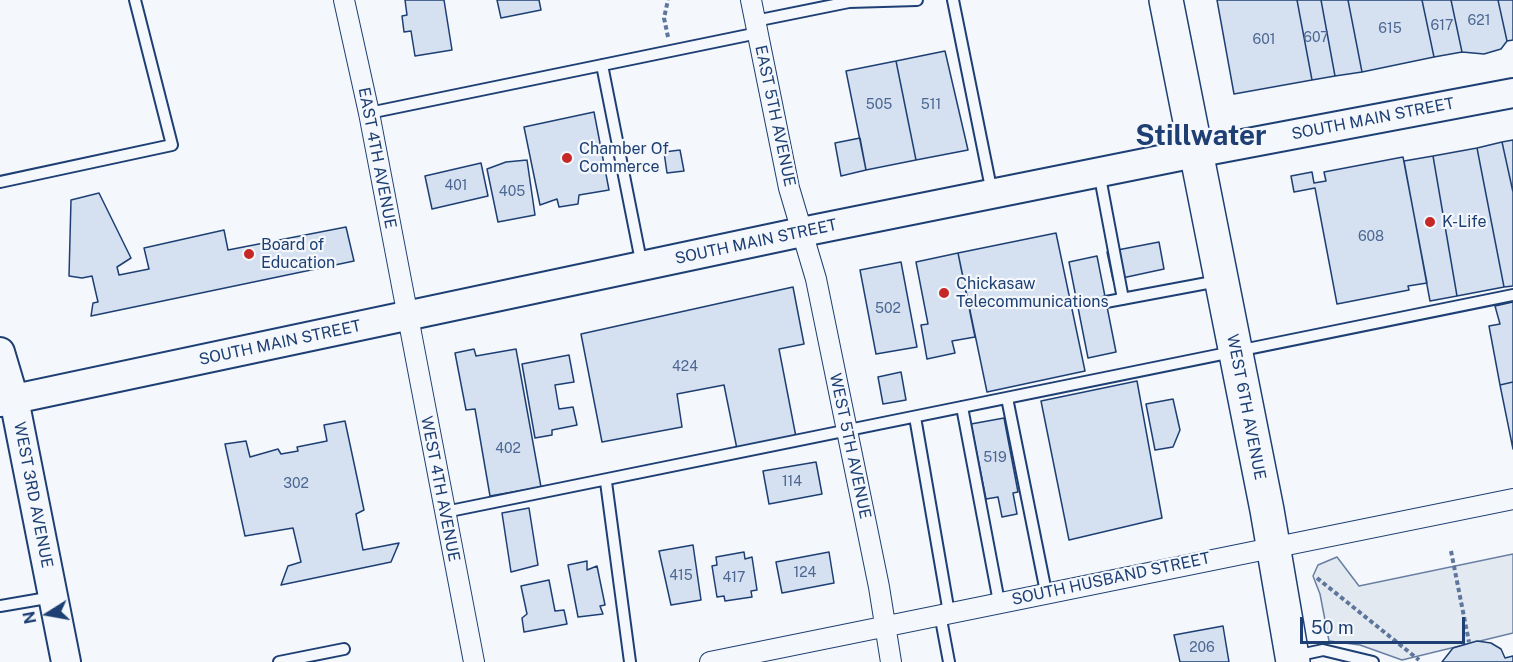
<!DOCTYPE html>
<html>
<head>
<meta charset="utf-8">
<style>
	body { margin:0 }
	#map { position:relative; width:1513px; height:662px; overflow:hidden; background:#f4f7fb; font-family:"Public Sans",sans-serif }
	canvas { display:block }
	.north { position:absolute; left:18px; top:584px; width:60px; height:60px; -webkit-text-stroke:4px #f4f7fb; paint-order:stroke; rotate:259deg; font-size:16px; font-weight:700; line-height:24px; text-align:center; color:#1d3f73 }
	.north::after { content:''; display:block; margin:auto; width:21px; height:27px; background:#1d3f73; clip-path:polygon(50% 0,100% 100%,50% 72%,0 100%) }
	.scale { position:absolute; left:1300px; top:617px; width:165px; height:27px; box-sizing:border-box; border:3px solid #1d3f73; border-top:0; padding-left:8px; font-size:18px; line-height:21px; white-space:nowrap; color:#1d3f73; -webkit-text-stroke:4px #f4f7fb; paint-order:stroke }
</style>
</head>
<body>
<div id="map">
<canvas width="1513" height="662"></canvas>
<div class="north">N</div>
<div class="scale">50 m</div>
</div>
<script>
const c = document.querySelector('canvas').getContext('2d');
c.lineJoin = 'round';
function paint(path, color) {
  c.fillStyle = color;
  c.fill(path, 'evenodd');
}
function poly(rows) {
  const path = new Path2D();
  for (const r of rows) {
    path.moveTo(r[0], r[1]);
    for (let i = 2; i < r.length; i += 2) path.lineTo(r[i], r[i + 1]);
  }
  return path;
}
function strokePath(path, color, width, dash) {
  c.strokeStyle = color;
  c.lineWidth = width;
  c.lineCap = dash ? 'butt' : 'round';
  c.setLineDash(dash || []);
  c.stroke(path);
}
function drawText(font, color, halo, rows, align = 'center') {
  c.font = font + ' "Public Sans",sans-serif';
  c.lineWidth = 4.5;
  c.setLineDash([]);
  c.textBaseline = 'middle';
  c.strokeStyle = halo;
  c.fillStyle = color;
  for (const [text, x, y, turn = 0] of rows) {
    c.save();
    c.translate(x, y);
    c.rotate((+turn || 0) * Math.PI / 180);
    c.textAlign = isNaN(turn) ? turn : align;
    if (halo) c.strokeText(text, 0, 0);
    c.fillText(text, 0, 0);
    c.restore();
  }
}
const green = poly([
	[1513,554,1513,633,1402,660,1360,645,1329,641,1320,594,1313,576,1318,565,1337,557,1359,586,1513,554]
]);
paint(green, '#e3e9f0');
strokePath(green, '#687fa3', 1.5);
const building = poly([
	[405,0,444,0,452,50,415,56,411,31,404,32,402,16,407,15,405,0],
	[497,0,539,0,541,10,501,18,497,0],
	[1217,0,1297,0,1312,80,1234,94,1217,0],
	[1297,0,1321,0,1335,76,1312,80,1297,0],
	[1321,0,1348,0,1362,72,1335,76,1321,0],
	[1348,0,1422,0,1434,57,1362,72,1348,0],
	[1422,0,1451,0,1462,52,1434,57,1422,0],
	[1451,0,1498,0,1507,41,1501,49,1484,54,1462,52,1451,0],
	[1498,0,1513,0,1513,40,1507,41,1498,0],
	[945,51,968,150,916,160,896,61,945,51],
	[896,61,916,160,866,170,846,71,896,61],
	[594,112,609,190,579,195,578,204,559,207,557,199,540,205,524,127,594,112],
	[860,138,866,170,841,176,835,143,860,138],
	[1513,140,1513,192,1502,142,1513,140],
	[1502,142,1513,192,1513,286,1504,287,1477,148,1502,142],
	[1477,148,1504,287,1457,296,1433,156,1477,148],
	[680,150,684,171,667,173,664,152,680,150],
	[1433,156,1457,296,1430,301,1404,161,1433,156],
	[1403,157,1427,283,1408,286,1409,290,1337,304,1315,188,1294,192,1291,176,1312,172,1314,183,1326,181,1324,172,1403,157],
	[527,160,535,215,498,222,487,169,506,162,527,160],
	[481,163,488,196,432,209,425,176,481,163],
	[99,193,131,258,117,267,119,275,149,269,144,248,224,230,228,250,346,227,354,261,91,316,93,303,98,302,92,276,82,278,69,276,71,200,99,193],
	[1056,233,1085,371,987,392,958,253,1056,233],
	[1159,242,1164,269,1113,280,1107,252,1159,242],
	[958,253,975,337,952,341,955,353,927,359,921,325,928,324,916,262,958,253],
	[1097,256,1116,352,1088,358,1069,262,1097,256],
	[901,262,917,347,876,354,860,270,901,262],
	[793,287,804,344,779,349,796,437,737,449,724,385,677,394,682,427,602,442,581,334,793,287],
	[1513,302,1513,382,1500,385,1489,326,1500,324,1495,306,1513,302],
	[474,349,476,356,516,349,541,487,490,496,475,409,466,410,455,353,474,349],
	[569,355,574,382,555,385,559,409,573,407,577,425,552,430,552,435,535,438,522,364,569,355],
	[901,372,906,400,883,404,878,377,901,372],
	[1137,381,1162,518,1069,540,1041,401,1137,381],
	[1513,382,1513,449,1500,385,1513,382],
	[1173,399,1180,430,1173,447,1155,450,1146,404,1173,399],
	[1004,418,1018,492,1013,493,1017,514,1002,517,998,497,986,499,971,424,1004,418],
	[345,421,364,510,356,514,363,550,399,543,391,562,281,585,288,566,301,562,293,528,245,536,225,444,246,441,250,457,278,449,281,454,298,451,297,447,327,441,324,425,345,421],
	[816,462,822,494,769,504,763,471,816,462],
	[529,508,538,565,511,572,502,513,529,508],
	[693,545,701,600,671,605,659,551,693,545],
	[744,552,745,559,752,557,757,590,751,591,752,597,725,601,724,596,717,597,712,566,717,565,716,557,744,552],
	[829,552,834,583,782,593,776,562,829,552],
	[587,561,587,570,597,566,605,605,600,606,603,614,578,617,568,565,587,561],
	[549,580,555,611,564,610,567,624,524,632,522,618,527,614,521,586,549,580],
	[1223,626,1229,662,1180,662,1174,635,1223,626],
	[1477,641,1491,643,1501,649,1505,658,1513,656,1513,662,1442,662,1453,648,1477,641]
]);
paint(building, '#d5e0f0');
strokePath(building, '#1d3f73', 1.5);
const lane = poly([
	[953,0,992,193],
	[755,21,849,2,917,0],
	[602,65,642,266],
	[369,113,758,33],
	[1099,172,1123,299],
	[0,182,172,145,135,0],
	[1106,302,1218,281],
	[1007,398,1046,592],
	[962,407,999,602],
	[915,417,949,613],
	[606,482,630,662],
	[445,512,1513,295],
	[0,606,53,597],
	[940,614,949,662],
	[1295,656,1323,650,1373,662],
	[279,662,344,649]
]);
const street = poly([
	[344,0,369,113,474,662],
	[751,0,789,188,816,279,879,587,891,662],
	[710,662,1513,499]
]);
const secondary = poly([
	[0,352,14,399,66,662],
	[0,402,802,232,1195,153,1513,93]
]);
const highway = poly([
	[1166,0,1267,510,1293,662]
]);
strokePath(lane, '#1d3f73', 14);
strokePath(street, '#1d3f73', 22);
strokePath(secondary, '#1d3f73', 32);
strokePath(highway, '#1d3f73', 36);
strokePath(poly([
	[668,37,664,18,668,0],
	[1451,551,1469,642],
	[1317,578,1419,660]
]), '#5e769c', 4, [4.5, 3]);
strokePath(lane, '#f4f7fb', 10);
strokePath(street, '#f4f7fb', 20);
strokePath(secondary, '#f4f7fb', 28);
strokePath(highway, '#f4f7fb', 33);
for (const [x, y, r, color] of [
	[567,158,6,"#c62828"],
	[1430,222,6,"#c62828"],
	[249,254,6,"#c62828"],
	[944,293,6,"#c62828"]
]) {
  const dot = new Path2D();
  dot.arc(x, y, r, 0, 2 * Math.PI);
  c.fillStyle = color;
  c.fill(dot);
  strokePath(dot, '#f4f7fb', 2);
}
drawText('14px', '#4b6792', null, [
	["621",1479,21],
	["617",1442,26],
	["615",1390,29],
	["607",1316,38],
	["601",1264,40],
	["505",879,105],
	["511",931,105],
	["401",456,186],
	["405",512,192],
	["608",1371,237],
	["502",888,309],
	["424",685,367],
	["402",508,449],
	["519",995,458],
	["114",792,482],
	["302",296,484],
	["124",805,573],
	["415",681,576],
	["417",734,578],
	["206",1202,648]
]);
drawText('16px', '#1d3f73', '#f4f7fb', [
	["EAST 5TH AVENUE",775,116,78],
	["SOUTH MAIN STREET",1373,119,-11],
	["EAST 4TH AVENUE",377,158,79],
	["SOUTH MAIN STREET",756,242,-12],
	["SOUTH MAIN STREET",280,343,-12],
	["WEST 6TH AVENUE",1246,407,79],
	["WEST 5TH AVENUE",850,446,78],
	["WEST 4TH AVENUE",440,489,79],
	["WEST 3RD AVENUE",33,495,79],
	["SOUTH HUSBAND STREET",1111,579,-12]
]);
drawText('16px', '#1d3f73', '#f4f7fb', [
	["Chamber Of",579,149],
	["Commerce",579,167],
	["K-Life",1442,222],
	["Board of",261,245],
	["Education",261,263],
	["Chickasaw",956,284],
	["Telecommunications",956,302]
], 'left');
drawText('bold 28px', '#1d3f73', '#f4f7fb', [
	["Stillwater",1201,136]
]);
</script>
</body>
</html>
